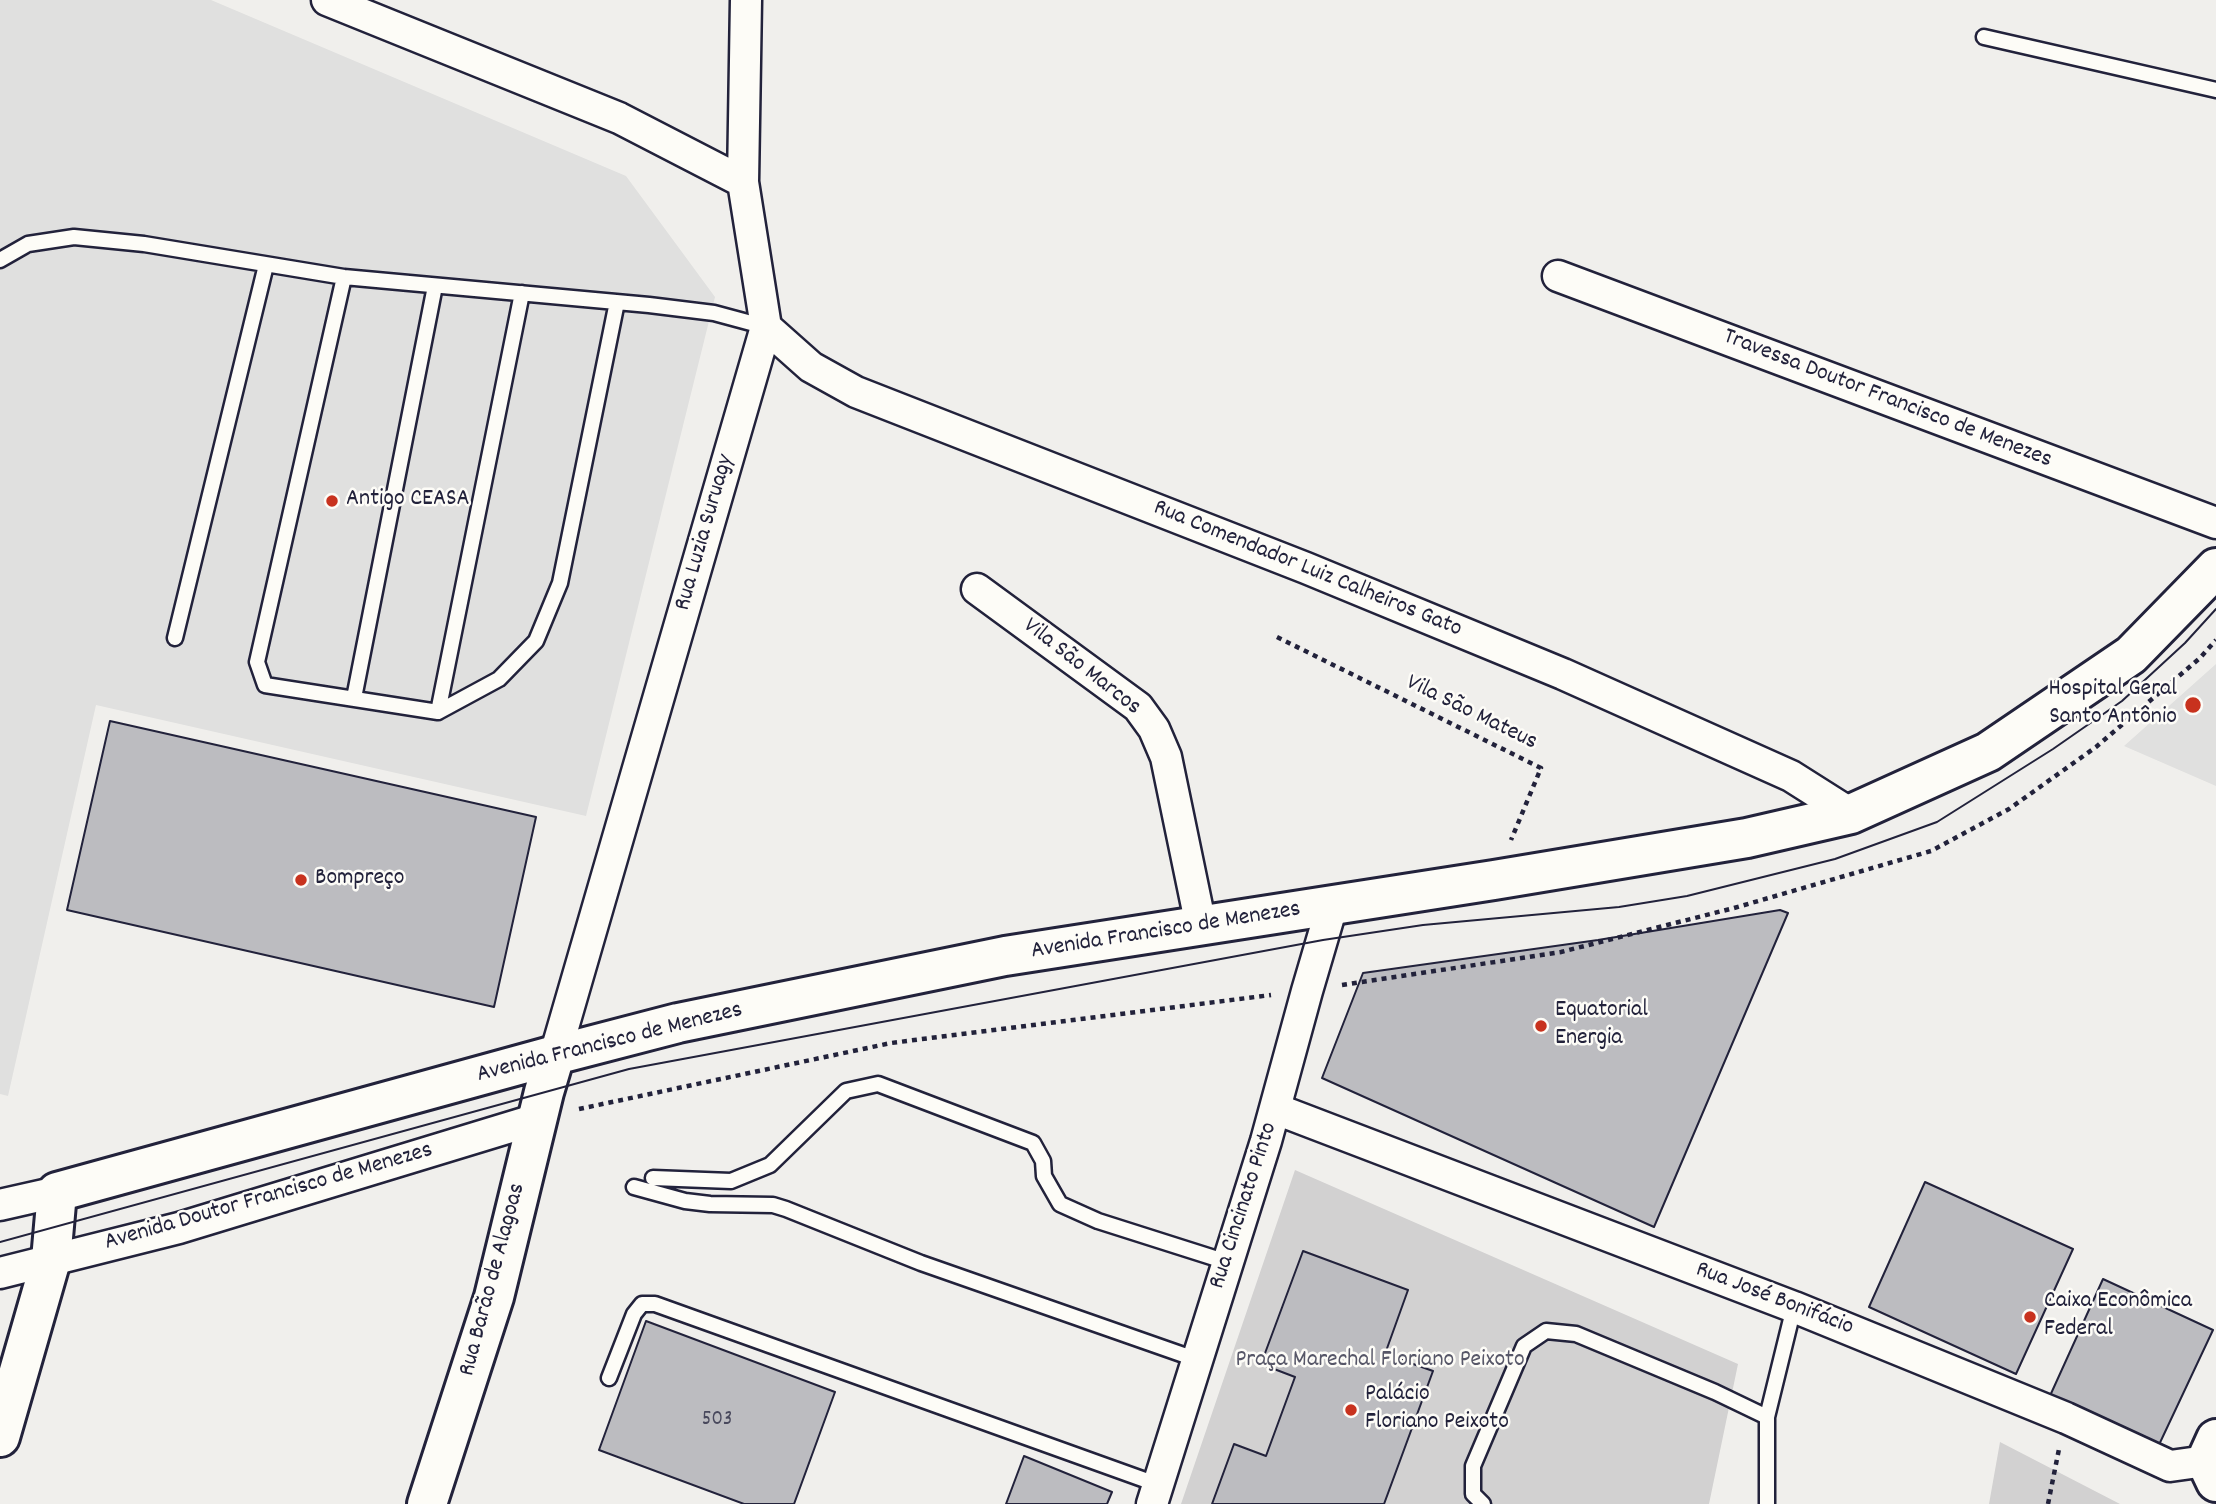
<!DOCTYPE html>
<html>
<head>
<meta charset="utf-8">
<style>
	body { margin:0 }
	canvas { display:block; background:#f0efec }
</style>
</head>
<body>
<canvas width="2216" height="1504"></canvas>
<script>
const c = document.querySelector('canvas').getContext('2d');
c.lineJoin = 'round';
function paint(path, color) {
  c.fillStyle = color;
  c.fill(path, 'evenodd');
}
function poly(rows) {
  const path = new Path2D();
  for (const r of rows) {
    path.moveTo(r[0], r[1]);
    for (let i = 2; i < r.length; i += 2) path.lineTo(r[i], r[i + 1]);
  }
  return path;
}
function strokePath(path, color, width, dash) {
  c.strokeStyle = color;
  c.lineWidth = width;
  c.lineCap = dash ? 'butt' : 'round';
  c.setLineDash(dash || []);
  c.stroke(path);
}
function drawText(font, color, halo, rows, align = 'center') {
  c.font = font + ' Dekko,sans-serif';
  c.lineWidth = 5;
  c.setLineDash([]);
  c.textBaseline = 'middle';
  c.strokeStyle = halo;
  c.fillStyle = color;
  for (const [text, x, y, turn = 0] of rows) {
    c.save();
    c.translate(x, y);
    c.rotate((+turn || 0) * Math.PI / 180);
    c.textAlign = isNaN(turn) ? turn : align;
    if (halo) c.strokeText(text, 0, 0);
    c.fillText(text, 0, 0);
    c.restore();
  }
}
paint(poly([
	[0,0,211,0,626,176,715,297,586,816,96,705,8,1096,0,1094],
	[2216,664,2216,786,2124,746]
]), '#e0e0df');
paint(poly([
	[1295,1170,1738,1364,1709,1504,1181,1504],
	[2000,1442,2120,1504,1989,1504]
]), '#d2d1d1');
const building = poly([
	[110,721,536,817,494,1007,67,910,110,721],
	[1780,910,1788,913,1654,1227,1322,1078,1363,973,1598,940,1780,910],
	[1925,1182,2073,1249,2016,1374,1869,1307,1925,1182],
	[1303,1251,1408,1290,1385,1354,1433,1371,1384,1504,1212,1504,1234,1444,1266,1456,1295,1377,1261,1364,1303,1251],
	[2103,1279,2213,1330,2157,1449,2049,1398,2103,1279],
	[646,1321,835,1392,794,1504,744,1504,599,1450,646,1321],
	[1024,1456,1112,1492,1107,1504,1006,1504,1024,1456]
]);
paint(building, '#bcbcc0');
strokePath(building, '#22223b', 2);
const lane = poly([
	[1984,37,2216,90],
	[0,260,28,244,74,237,144,244,344,277,649,305,714,313,766,327],
	[344,277,257,662,265,685,438,712,499,679,536,641,560,583,617,302],
	[175,638,266,265],
	[354,698,435,286],
	[438,712,522,293],
	[653,1178,731,1181,770,1165,846,1091,878,1084,1033,1143,1043,1161,1044,1176,1060,1204,1098,1221,1227,1262],
	[634,1187,685,1201,710,1204,773,1205,786,1209,921,1263,1198,1360],
	[609,1378,634,1314,642,1304,655,1304,1159,1485],
	[1483,1504,1473,1494,1473,1466,1524,1346,1546,1331,1576,1334,1715,1392,1767,1417],
	[1767,1504,1767,1417,1794,1307]
]);
const street = poly([
	[327,0,619,118,743,182],
	[1558,276,2216,523],
	[766,327,811,367,856,392,1306,568,1563,674,1791,776,1851,814],
	[977,589,1138,707,1154,729,1166,757,1201,926],
	[555,1055,766,327,743,182,746,0],
	[1276,1109,1794,1307,2066,1418,2170,1466,2206,1461],
	[0,1205,57,1192],
	[0,1273,179,1228,537,1119],
	[1152,1504,1266,1141,1307,991,1332,906]
]);
const secondary = poly([
	[0,1437,51,1260,57,1192,555,1055,678,1023,1005,956,1494,880,1747,838,1851,814,1988,752,2131,655,2216,568],
	[2216,1439,2206,1461,2216,1482],
	[427,1504,494,1297,544,1092,555,1055]
]);
strokePath(lane, '#22223b', 19);
strokePath(street, '#22223b', 35);
strokePath(secondary, '#22223b', 44);
strokePath(poly([
	[1277,637,1541,768,1511,840],
	[1342,985,1561,952,1734,908,1931,851,2009,809,2096,747,2200,658,2216,640],
	[579,1109,891,1043,1271,995],
	[2048,1504,2059,1449]
]), '#22223b', 4.5, [5, 5]);
strokePath(lane, '#fdfcf7', 14);
strokePath(street, '#fdfcf7', 30);
strokePath(secondary, '#fdfcf7', 38);
strokePath(poly([
	[0,1242,629,1069,1323,940,1423,925,1619,907,1687,896,1835,859,1937,822,2053,749,2122,701,2185,643,2216,609]
]), '#22223b', 2);
for (const [x, y, r, color] of [
	[332,501,7,"#c8321e"],
	[2193,705,9,"#c8321e"],
	[301,880,7,"#c8321e"],
	[1541,1026,7,"#c8321e"],
	[2030,1317,7,"#c8321e"],
	[1351,1410,7,"#c8321e"]
]) {
  const dot = new Path2D();
  dot.arc(x, y, r, 0, 2 * Math.PI);
  c.fillStyle = color;
  c.fill(dot);
  strokePath(dot, '#fdfcf7', 2.5);
}
drawText('21px', '#48485c', null, [
	["503",717,1421]
]);
drawText('24px', '#22223b', '#fdfcf7', [
	["Travessa Doutor Francisco de Menezes",1887,400,21],
	["Rua Luzia Suruagy",706,533,-74],
	["Rua Comendador Luiz Calheiros Gato",1307,570,22],
	["Vila São Marcos",1081,668,38],
	["Vila São Mateus",1471,714,26],
	["Avenida Francisco de Menezes",1166,932,-9],
	["Avenida Francisco de Menezes",610,1044,-14],
	["Avenida Doutor Francisco de Menezes",269,1198,-16],
	["Rua Cincinato Pinto",1245,1206,-72],
	["Rua Barão de Alagoas",494,1280,-75],
	["Rua José Bonifácio",1774,1300,21]
]);
drawText('24px', '#22223b', '#fdfcf7', [
	["Antigo CEASA",346,501],
	["Hospital Geral",2177,691,"right"],
	["Santo Antônio",2177,719,"right"],
	["Bompreço",315,880],
	["Equatorial",1555,1012],
	["Energia",1555,1040],
	["Caixa Econômica",2044,1303],
	["Federal",2044,1331],
	["Palácio",1365,1396],
	["Floriano Peixoto",1365,1424]
], 'left');
drawText('24px', '#575768', '#fdfcf7', [
	["Praça Marechal Floriano Peixoto",1380,1362]
]);
</script>
</body>
</html>
